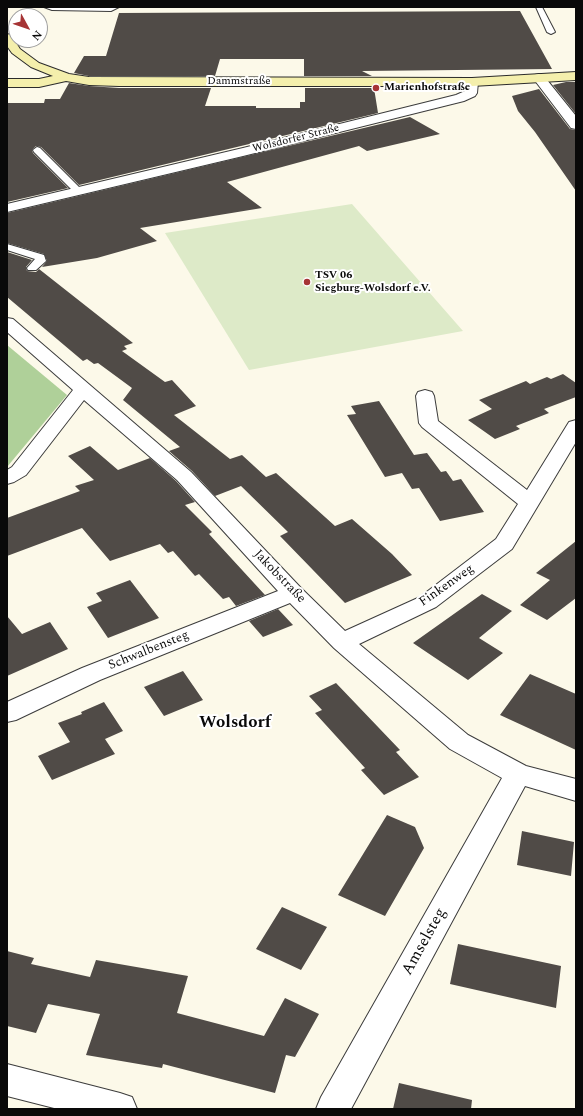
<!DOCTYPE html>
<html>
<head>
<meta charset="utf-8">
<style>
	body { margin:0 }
	#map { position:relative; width:583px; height:1116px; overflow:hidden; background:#fcf9e9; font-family:Spectral,serif }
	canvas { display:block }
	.frame { position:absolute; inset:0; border:8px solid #090909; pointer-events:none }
	.north { position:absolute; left:8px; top:8px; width:40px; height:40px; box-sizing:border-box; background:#fff; border:1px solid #9d9d9d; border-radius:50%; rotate:130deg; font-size:11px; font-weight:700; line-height:16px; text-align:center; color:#090909 }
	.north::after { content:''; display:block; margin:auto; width:14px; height:18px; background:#a63435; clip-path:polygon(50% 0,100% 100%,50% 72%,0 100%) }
</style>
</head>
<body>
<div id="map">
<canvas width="583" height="1116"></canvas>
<div class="frame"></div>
<div class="north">N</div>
</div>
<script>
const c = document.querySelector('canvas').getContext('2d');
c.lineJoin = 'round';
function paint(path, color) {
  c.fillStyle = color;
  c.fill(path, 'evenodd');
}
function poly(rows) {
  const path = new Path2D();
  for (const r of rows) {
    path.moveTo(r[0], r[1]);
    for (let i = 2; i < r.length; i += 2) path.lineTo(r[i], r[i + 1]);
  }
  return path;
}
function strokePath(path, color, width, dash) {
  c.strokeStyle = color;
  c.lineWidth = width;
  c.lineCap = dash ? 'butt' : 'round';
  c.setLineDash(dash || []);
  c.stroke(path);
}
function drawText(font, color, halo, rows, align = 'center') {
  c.font = font + ' Spectral,serif';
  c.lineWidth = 4;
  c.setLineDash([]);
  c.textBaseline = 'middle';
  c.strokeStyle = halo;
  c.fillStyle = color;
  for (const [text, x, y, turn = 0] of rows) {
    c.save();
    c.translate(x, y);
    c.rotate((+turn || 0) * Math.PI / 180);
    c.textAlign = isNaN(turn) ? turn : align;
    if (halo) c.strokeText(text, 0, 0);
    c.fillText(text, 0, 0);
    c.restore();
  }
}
paint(poly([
	[7,345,67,395,7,467]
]), '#afd099');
paint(poly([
	[352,204,463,331,249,370,165,233]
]), '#ddeac8');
paint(poly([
	[520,11,552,69,362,71,372,76,304,76,304,59,220,59,215,76,89,76,74,73,84,56,106,56,119,13],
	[566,82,576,82,576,114,553,85],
	[69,83,89,86,119,88,211,88,205,106,256,106,256,108,300,108,300,102,305,102,305,88,374,88,378,113,79,185,41,147,36,146,32,150,33,153,68,188,7,202,7,103,44,103,45,99,60,99],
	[539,89,570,129,576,130,576,191,535,132,518,111,512,96],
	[410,117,440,134,367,151,359,146,227,182,262,208,140,228,157,241,97,258,42,267,47,261,44,254,7,243,7,213],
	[7,252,32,260,26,267,27,271,36,272,39,269,133,343,124,346,127,349,122,351,165,382,172,380,196,406,174,415,230,459,242,455,266,477,276,473,335,526,352,519,392,554,412,575,345,603,280,536,288,532,241,486,215,496,192,471,169,451,180,447,123,400,132,388,98,363,94,364,87,359,83,361,7,297],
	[563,374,576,383,576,397,544,409,549,413,516,426,520,429,495,439,468,420,492,409,479,400,526,381,530,384,547,377,551,379],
	[379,401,414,455,427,453,441,472,446,471,453,481,461,479,484,512,440,521,419,488,412,489,402,473,385,477,347,415,356,414,351,406],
	[90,446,118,470,150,458,176,481,195,502,185,505,212,532,209,534,265,595,236,606,229,597,223,599,199,574,195,576,173,551,168,553,160,544,110,561,82,528,7,556,7,518,80,491,75,486,94,480,68,456],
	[576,541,576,598,547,620,520,605,550,580,536,573],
	[130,580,159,618,108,638,87,607,102,601,96,593],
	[482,594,512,611,479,638,503,653,468,680,413,643],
	[278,609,293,625,263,637,249,621],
	[7,616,22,634,50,622,68,649,7,676],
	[183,671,203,700,164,716,144,687],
	[530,674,576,694,576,750,500,715],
	[336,683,400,750,396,752,419,777,384,795,361,770,365,768,315,713,322,710,309,696],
	[104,702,123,731,105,739,115,754,52,780,38,756,70,742,58,723,82,714,81,712],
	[387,815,415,827,424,848,385,916,338,895],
	[522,831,574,842,571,876,517,865],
	[282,907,327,927,301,970,256,949],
	[458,944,561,966,556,1008,450,984],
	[7,951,34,958,31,964,90,977,96,960,188,976,177,1013,264,1036,285,998,319,1014,295,1057,286,1055,275,1093,163,1064,162,1068,86,1055,100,1014,48,1004,36,1033,7,1026],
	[399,1083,472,1100,471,1109,393,1109]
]), '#504b47');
const lane = poly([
	[44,7,119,7,111,11,52,10,44,7],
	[536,7,542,7,555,32,551,34,547,32,536,7],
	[37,147,40,148,84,192,82,194,76,194,34,152,33,150,37,147],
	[7,244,44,255,46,261,36,270,28,270,27,268,35,259,7,250,7,244]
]);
const street = poly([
	[539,74,543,75,576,116,576,129,571,128,533,78,535,75,539,74],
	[472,78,476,79,478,82,477,93,475,96,464,101,243,156,7,212,7,204,243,148,456,95,465,91,466,82,468,79,472,78],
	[7,318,13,319,191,472,301,588,345,631,420,597,496,539,518,504,422,427,419,423,416,396,418,392,425,390,432,392,434,396,438,421,527,490,569,422,576,420,576,442,512,549,436,607,359,644,468,735,526,766,576,779,576,801,525,786,351,1109,316,1109,321,1097,502,778,450,749,334,648,290,603,100,680,16,720,7,722,7,702,82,668,278,591,177,480,84,400,26,475,14,482,7,484,7,470,12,467,73,390,7,332,7,318],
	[7,1064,120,1093,132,1097,137,1109,58,1109,7,1096,7,1064]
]);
const secondary = poly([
	[7,34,11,35,20,49,39,63,69,74,89,77,472,78,576,72,576,80,472,86,119,86,89,85,66,81,39,87,7,87,7,79,39,79,53,76,31,67,12,53,7,46,7,34]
]);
strokePath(lane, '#3c3c3c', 2);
strokePath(street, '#3c3c3c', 2);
strokePath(secondary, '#2b2b2b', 2);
paint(lane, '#fff');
paint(street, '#fff');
paint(secondary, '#f4efac');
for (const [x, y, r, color] of [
	[376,88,4,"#a63435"],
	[307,282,4,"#a63435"]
]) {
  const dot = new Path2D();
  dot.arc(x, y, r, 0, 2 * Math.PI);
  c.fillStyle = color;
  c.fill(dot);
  strokePath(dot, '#fff', 1.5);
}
drawText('11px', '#090909', '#fff', [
	["Dammstraße",239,82],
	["Wolsdorfer Straße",296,139,-14]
]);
drawText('bold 11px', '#090909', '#fff', [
	["Marienhofstraße",384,88],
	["TSV 06",315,276],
	["Siegburg-Wolsdorf e.V.",315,289]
], 'left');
drawText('13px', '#090909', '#fff', [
	["Jakobstraße",279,577,46],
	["Finkenweg",447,586,-35],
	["Schwalbensteg",149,651,-22]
]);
drawText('16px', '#090909', '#fff', [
	["Amselsteg",425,942,-61]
]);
drawText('bold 17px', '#090909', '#fff', [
	["Wolsdorf",235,724]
]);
</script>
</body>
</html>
